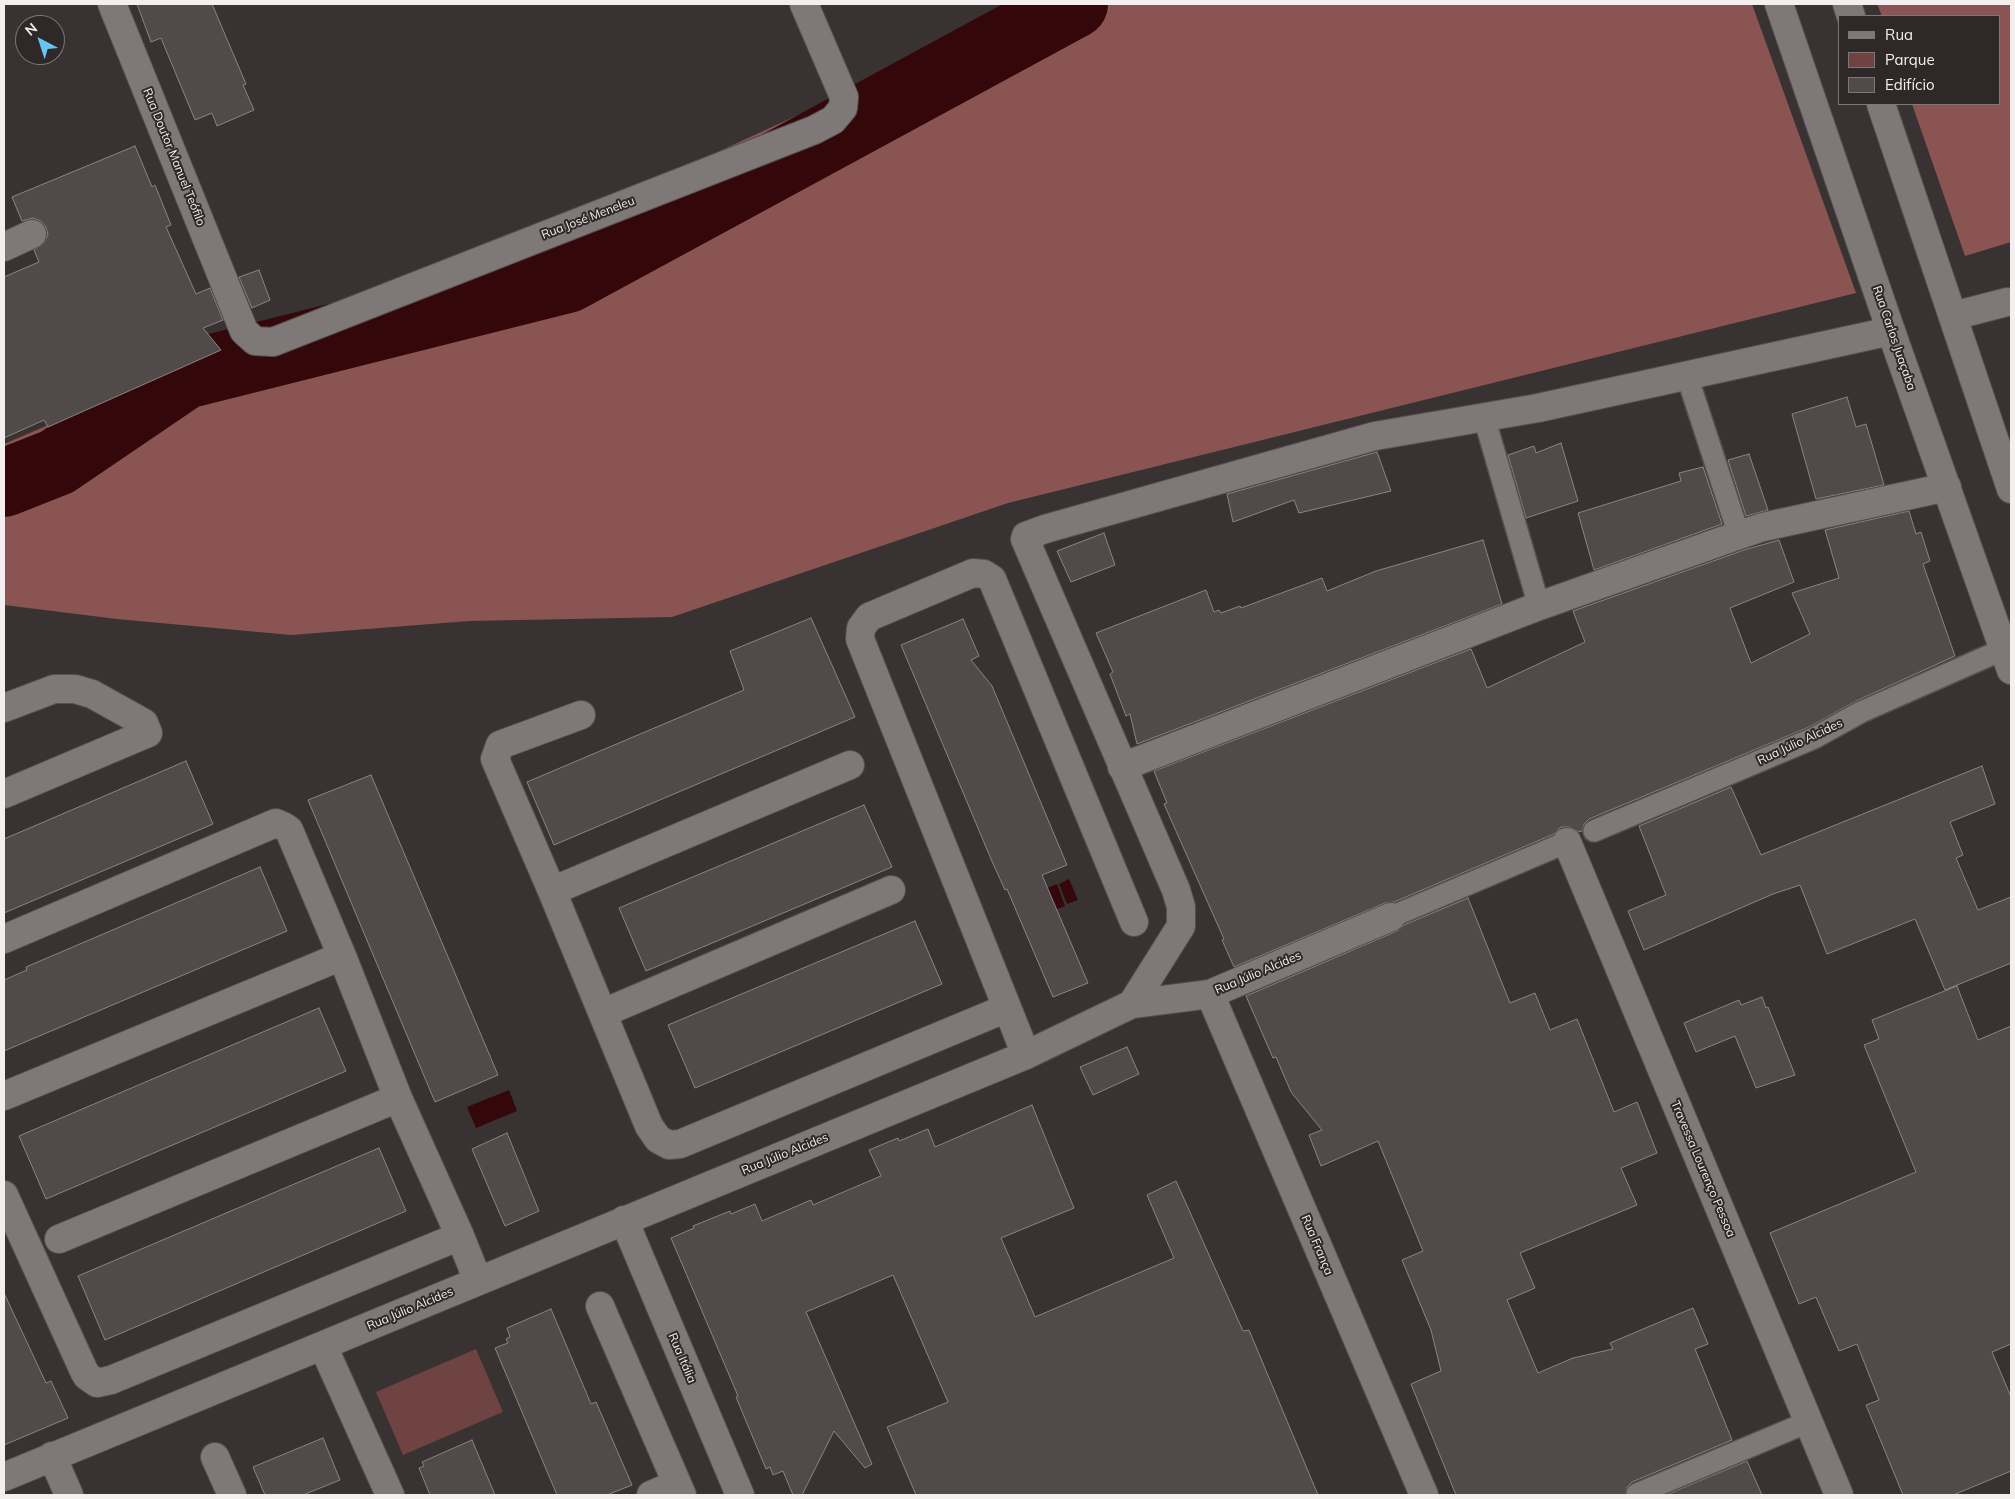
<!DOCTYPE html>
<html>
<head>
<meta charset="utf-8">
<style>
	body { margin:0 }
	#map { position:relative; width:2015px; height:1499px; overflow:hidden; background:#383332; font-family:Mulish,sans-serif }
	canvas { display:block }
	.frame { position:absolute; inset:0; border:5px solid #f2efee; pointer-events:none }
	.legend { position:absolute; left:1838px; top:15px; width:162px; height:90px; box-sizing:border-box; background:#2e2928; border:1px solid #7c7877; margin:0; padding:6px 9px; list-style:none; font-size:15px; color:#f2efee }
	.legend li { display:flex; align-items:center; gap:10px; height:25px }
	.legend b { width:25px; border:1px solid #7c7877 }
	.north { position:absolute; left:15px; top:15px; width:50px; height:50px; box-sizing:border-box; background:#2e2928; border:1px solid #7c7877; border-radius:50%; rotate:320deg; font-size:14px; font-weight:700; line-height:20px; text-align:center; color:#f2efee }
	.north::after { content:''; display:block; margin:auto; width:18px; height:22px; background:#68c4f0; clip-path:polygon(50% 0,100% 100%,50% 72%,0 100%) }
</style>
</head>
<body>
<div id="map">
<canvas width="2015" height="1499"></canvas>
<div class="frame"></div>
<ul class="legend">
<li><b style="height:6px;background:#7e7878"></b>Rua</li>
<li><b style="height:14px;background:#6e4342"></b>Parque</li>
<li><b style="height:14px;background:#504b4a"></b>Edifício</li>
</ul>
<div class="north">N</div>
</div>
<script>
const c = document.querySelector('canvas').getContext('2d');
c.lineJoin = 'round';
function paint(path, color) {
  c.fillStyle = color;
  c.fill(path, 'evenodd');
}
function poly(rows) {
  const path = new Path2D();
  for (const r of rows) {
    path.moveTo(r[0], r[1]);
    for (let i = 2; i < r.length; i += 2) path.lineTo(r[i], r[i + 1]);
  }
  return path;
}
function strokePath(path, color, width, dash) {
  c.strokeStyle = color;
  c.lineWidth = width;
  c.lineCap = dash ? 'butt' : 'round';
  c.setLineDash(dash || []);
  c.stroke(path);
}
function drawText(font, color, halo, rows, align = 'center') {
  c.font = font + ' Mulish,sans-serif';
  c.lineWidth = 4;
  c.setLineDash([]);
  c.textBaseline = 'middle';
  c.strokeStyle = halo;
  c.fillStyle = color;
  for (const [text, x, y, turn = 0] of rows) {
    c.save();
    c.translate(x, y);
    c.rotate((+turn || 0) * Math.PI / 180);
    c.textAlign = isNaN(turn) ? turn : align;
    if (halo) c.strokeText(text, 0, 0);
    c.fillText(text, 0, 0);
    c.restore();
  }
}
paint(poly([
	[476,1349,503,1412,403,1455,376,1392]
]), '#6e4342');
paint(poly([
	[1021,4,1752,4,1856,293,1008,503,672,617,469,621,291,635,117,619,4,605,4,444,230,347,641,187,1001,22],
	[1877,4,2011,4,2011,242,1965,256,1912,104,1999,104,1999,16,1882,16]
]), '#8a5453');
paint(poly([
	[1069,879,1078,900,1067,904,1059,884],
	[1057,884,1065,906,1024,922,1016,901],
	[509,1090,517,1111,476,1128,467,1107]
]), '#34070a');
strokePath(poly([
	[4,483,57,462,185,375,567,279,1074,4]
]), '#34070a', 68);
const building = poly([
	[137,4,212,4,246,84,243,85,254,110,217,126,212,113,195,120,161,38,151,42,137,4],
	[135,146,152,187,155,185,171,225,166,227,196,294,210,288,223,320,203,328,221,350,48,427,44,420,4,438,4,277,39,262,34,250,44,243,48,235,46,227,41,221,33,218,22,221,12,197,135,146],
	[259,270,270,300,252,308,239,277,259,270],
	[1847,397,1856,427,1866,424,1884,485,1816,499,1792,414,1847,397],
	[1561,443,1578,501,1526,518,1508,455,1534,446,1536,453,1561,443],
	[1377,452,1391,491,1299,513,1294,500,1233,522,1227,494,1377,452],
	[1749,454,1768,510,1746,516,1728,460,1749,454],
	[1703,467,1722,524,1594,570,1578,513,1681,481,1679,473,1703,467],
	[1909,511,1916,534,1921,532,1930,561,1923,564,1955,656,1856,701,1809,727,1589,819,1584,824,1582,831,1579,832,1569,827,1561,827,1554,834,1394,902,1385,903,1234,967,1222,940,1224,939,1164,804,1167,803,1154,771,1471,649,1487,688,1585,642,1573,611,1744,550,1779,540,1794,582,1730,608,1751,663,1810,634,1792,593,1839,578,1825,530,1909,511],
	[1104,533,1115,565,1071,582,1057,551,1104,533],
	[1483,540,1502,604,1137,744,1130,714,1126,716,1110,674,1113,672,1096,633,1206,590,1214,612,1219,610,1221,613,1240,606,1241,608,1322,578,1327,591,1376,571,1483,540],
	[811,618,855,717,554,845,527,782,744,690,730,651,811,618],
	[963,619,979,656,971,660,992,686,1067,865,1042,875,1088,983,1053,997,1007,889,1005,890,991,859,901,645,963,619],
	[186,761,213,824,4,913,4,839,186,761],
	[1982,766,1995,804,1950,822,1963,855,1956,858,1978,910,2011,897,2011,963,1945,990,1915,919,1827,954,1800,885,1773,894,1644,950,1628,911,1666,895,1639,826,1731,787,1761,855,1982,766],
	[371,775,498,1075,435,1102,308,800,371,775],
	[864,805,892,867,646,971,619,908,864,805],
	[260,867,287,931,4,1051,4,980,27,970,26,967,260,867],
	[1468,898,1510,1003,1535,993,1550,1030,1577,1019,1614,1112,1637,1102,1657,1153,1621,1168,1637,1205,1520,1253,1535,1288,1507,1300,1538,1373,1573,1358,1613,1349,1610,1343,1693,1308,1708,1344,1695,1349,1732,1440,1632,1482,1627,1487,1625,1495,1456,1495,1411,1384,1441,1371,1431,1330,1402,1260,1423,1251,1378,1141,1321,1166,1309,1135,1322,1130,1291,1092,1276,1057,1273,1058,1246,996,1397,931,1404,925,1468,898],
	[915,921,942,984,695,1088,668,1025,915,921],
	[1957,986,1978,1040,2011,1026,2011,1344,1992,1352,2011,1397,2011,1471,1953,1495,1903,1495,1866,1405,1879,1400,1857,1344,1839,1351,1816,1297,1799,1304,1770,1233,1916,1172,1864,1045,1879,1039,1872,1020,1957,986],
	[1762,997,1766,1008,1768,1007,1795,1075,1756,1088,1735,1036,1696,1052,1684,1023,1739,1000,1741,1005,1762,997],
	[319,1008,346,1071,46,1199,19,1136,319,1008],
	[1127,1047,1139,1074,1093,1095,1080,1067,1127,1047],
	[1032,1105,1074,1208,1001,1238,1035,1317,1174,1258,1147,1195,1176,1181,1243,1331,1249,1330,1318,1495,916,1495,887,1427,948,1402,893,1275,806,1312,872,1464,865,1468,834,1431,802,1495,793,1495,783,1471,773,1475,770,1467,766,1469,736,1397,738,1396,671,1238,694,1228,693,1226,730,1211,731,1214,755,1204,762,1221,811,1200,813,1205,881,1176,869,1150,898,1138,899,1141,928,1129,935,1147,1032,1105],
	[507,1133,539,1211,505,1226,472,1149,507,1133],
	[379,1148,406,1211,105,1340,78,1276,379,1148],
	[4,1293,46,1383,51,1381,68,1418,4,1445,4,1293],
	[551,1309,591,1404,596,1402,632,1485,607,1495,557,1495,495,1348,508,1343,506,1339,510,1337,507,1328,551,1309],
	[323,1438,340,1480,303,1495,265,1495,253,1467,323,1438],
	[472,1440,495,1495,430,1495,419,1468,424,1466,422,1462,472,1440],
	[1747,1461,1762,1495,1666,1495,1747,1461]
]);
paint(building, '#504b4a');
strokePath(building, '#8a8483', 1);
const service = poly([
	[1687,376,1739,535],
	[1484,417,1539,606],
	[1594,831,1814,738,1861,712,2004,649],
	[1391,917,1567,842],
	[1637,1494,1808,1422]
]);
const minor = poly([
	[112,4,244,331,255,341,273,342,814,130,833,120,843,108,844,97,804,4],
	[4,247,32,234],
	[1953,316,2007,302],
	[4,708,54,689,75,689,92,694,144,723,148,733,4,794],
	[581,715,500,745,495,759,552,891,649,1126,658,1139,669,1145,680,1144,1007,1008],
	[1122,767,1539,606,1739,535,1763,527,1947,487],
	[1567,842,1839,1495],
	[552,891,850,765],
	[4,939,271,825,276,823,283,826,289,830,342,956,398,1098,460,1236,478,1281],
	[1210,994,1424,1495],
	[1132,1004,1181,926,1181,907,1176,890,1025,539,1026,536,1045,529,1375,436,1538,408,1891,331],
	[603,1013,891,890],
	[1026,1055,860,639,861,628,869,617,973,573,984,574,992,579,1134,922],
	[4,1096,342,956],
	[4,1195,84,1371,87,1376,97,1383,111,1380,460,1236],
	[624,1220,740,1495],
	[59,1239,398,1098],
	[600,1306,682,1495],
	[323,1346,390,1495],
	[52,1456,69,1495],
	[215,1457,232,1495],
	[4,1477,1026,1055,1132,1004,1210,994,1391,917],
	[651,1495,677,1484]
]);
const tertiary = poly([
	[1779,4,1891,331,2011,670],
	[1847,4,1851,16],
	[1881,104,2011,489]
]);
strokePath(service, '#565151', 24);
strokePath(minor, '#565151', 30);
strokePath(tertiary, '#565151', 30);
strokePath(service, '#7e7878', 21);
strokePath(minor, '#7e7878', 28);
strokePath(tertiary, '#7e7878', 28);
drawText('12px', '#f2efee', '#2e2928', [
	["Rua Doutor Manuel Teófilo",174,157,68],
	["Rua José Meneleu",588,218,-21],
	["Rua Carlos Juaçaba",1894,338,71],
	["Rua Júlio Alcides",1800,742,-25],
	["Rua Júlio Alcides",1258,973,-23],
	["Rua Júlio Alcides",785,1154,-22],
	["Travessa Lourenço Pessoa",1703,1169,67],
	["Rua França",1317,1245,67],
	["Rua Júlio Alcides",410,1309,-23],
	["Rua Itália",682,1358,67]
]);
</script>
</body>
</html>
